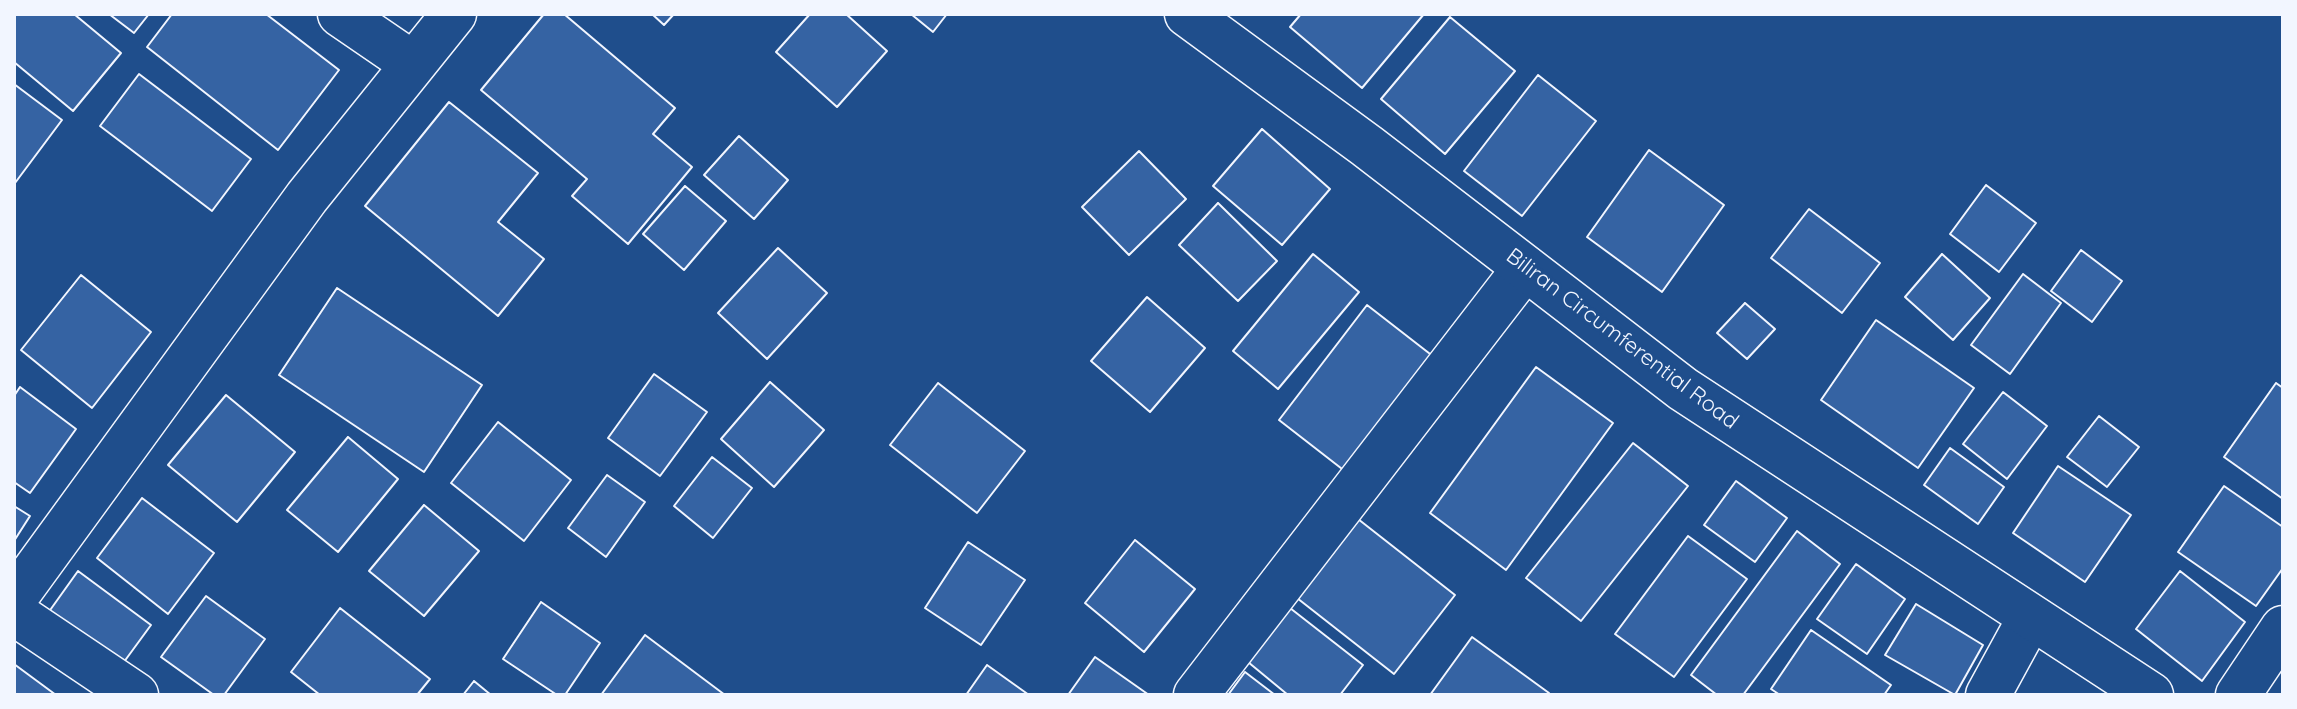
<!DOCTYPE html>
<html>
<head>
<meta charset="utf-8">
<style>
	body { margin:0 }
	#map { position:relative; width:2297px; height:709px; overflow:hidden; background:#1f4e8c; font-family:Quicksand,sans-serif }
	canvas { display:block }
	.frame { position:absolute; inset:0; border:16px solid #f2f6ff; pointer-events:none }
</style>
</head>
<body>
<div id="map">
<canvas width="2297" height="709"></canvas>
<div class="frame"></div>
</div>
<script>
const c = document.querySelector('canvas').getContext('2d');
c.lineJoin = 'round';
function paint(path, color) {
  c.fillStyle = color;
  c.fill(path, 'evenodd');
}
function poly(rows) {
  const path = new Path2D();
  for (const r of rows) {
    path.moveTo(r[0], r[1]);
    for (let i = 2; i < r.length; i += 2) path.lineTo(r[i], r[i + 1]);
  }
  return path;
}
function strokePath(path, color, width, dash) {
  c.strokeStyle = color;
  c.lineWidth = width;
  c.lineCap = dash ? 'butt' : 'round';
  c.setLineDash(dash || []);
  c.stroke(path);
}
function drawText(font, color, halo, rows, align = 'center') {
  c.font = font + ' Quicksand,sans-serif';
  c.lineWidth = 6;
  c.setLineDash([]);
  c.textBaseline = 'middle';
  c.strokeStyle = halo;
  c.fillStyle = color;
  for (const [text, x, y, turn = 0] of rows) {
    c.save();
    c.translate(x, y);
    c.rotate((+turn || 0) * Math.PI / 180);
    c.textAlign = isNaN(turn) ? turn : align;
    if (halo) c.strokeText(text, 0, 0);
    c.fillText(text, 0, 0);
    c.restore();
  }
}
const building = poly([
	[14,14,74,14,121,53,73,111,14,62,14,14],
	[109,14,149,14,134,33,109,14],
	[172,14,266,14,339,70,278,150,147,47,172,14],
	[544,14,564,14,675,108,653,134,692,167,628,244,572,196,587,179,481,90,544,14],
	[652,14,674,14,664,25,652,14],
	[810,14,846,14,887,51,837,107,776,52,810,14],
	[911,14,947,14,933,32,911,14],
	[1301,14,1424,14,1362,88,1290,27,1301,14],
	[1450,17,1515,71,1445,154,1381,99,1450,17],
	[139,74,251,159,212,211,100,126,139,74],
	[1538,75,1596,121,1522,216,1464,171,1538,75],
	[14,84,62,120,15,183,14,182,14,84],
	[449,102,538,173,498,222,544,259,498,316,365,206,449,102],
	[1262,129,1330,189,1282,245,1213,186,1262,129],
	[739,136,788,180,754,219,704,175,739,136],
	[1649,150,1724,205,1662,292,1587,237,1649,150],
	[1139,151,1186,199,1129,255,1082,207,1139,151],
	[1986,185,2036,223,1999,272,1950,234,1986,185],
	[685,186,726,221,684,270,643,234,685,186],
	[1218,203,1277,261,1238,301,1179,245,1218,203],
	[1809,209,1880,263,1842,313,1771,258,1809,209],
	[778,248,827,293,767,359,718,313,778,248],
	[2081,250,2122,281,2092,322,2051,291,2081,250],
	[1313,254,1359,292,1278,389,1233,351,1313,254],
	[1942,254,1990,298,1953,340,1905,297,1942,254],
	[2023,274,2061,303,2010,374,1971,345,2023,274],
	[81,275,151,332,92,408,21,350,81,275],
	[337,288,482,385,424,472,279,375,337,288],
	[1147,297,1205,348,1150,412,1091,361,1147,297],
	[1745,303,1775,329,1747,359,1717,333,1745,303],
	[1367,305,1443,364,1355,479,1279,420,1367,305],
	[1876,320,1974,388,1918,468,1821,400,1876,320],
	[1536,367,1613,423,1506,570,1430,513,1536,367],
	[654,374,707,412,660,476,608,438,654,374],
	[770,382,824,430,774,487,721,439,770,382],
	[938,383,1025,451,977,513,890,445,938,383],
	[2276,383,2283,388,2283,499,2224,457,2276,383],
	[20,387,76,429,30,493,14,482,14,396,20,387],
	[2003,392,2047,426,2007,479,1963,444,2003,392],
	[226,395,295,452,237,522,168,465,226,395],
	[2099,416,2139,447,2107,487,2067,457,2099,416],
	[498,422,571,480,524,541,451,483,498,422],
	[348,437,398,479,338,552,287,510,348,437],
	[1633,443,1688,486,1581,621,1526,578,1633,443],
	[1950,448,2004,487,1978,524,1924,485,1950,448],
	[712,457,752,488,713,538,674,506,712,457],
	[2058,466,2131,515,2085,582,2013,533,2058,466],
	[607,475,645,502,606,557,568,528,607,475],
	[1736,481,1787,518,1755,562,1704,525,1736,481],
	[2224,486,2283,527,2283,568,2256,606,2178,552,2224,486],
	[142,498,214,553,168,614,97,558,142,498],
	[424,505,479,551,424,616,369,571,424,505],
	[14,506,30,516,14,541,14,506],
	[1358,519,1455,595,1394,674,1297,598,1358,519],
	[1797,531,1840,564,1743,695,1717,695,1691,675,1797,531],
	[1688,536,1747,579,1674,677,1615,634,1688,536],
	[1135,540,1195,589,1144,652,1085,603,1135,540],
	[968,542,1025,580,981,645,925,608,968,542],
	[1856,564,1905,599,1867,654,1817,619,1856,564],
	[78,571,151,625,121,666,48,613,78,571],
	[2180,571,2245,622,2202,681,2136,629,2180,571],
	[206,596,265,639,224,695,214,695,161,657,206,596],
	[541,602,600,643,565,695,557,695,503,659,541,602],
	[1916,604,1983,645,1955,695,1885,655,1916,604],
	[340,608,430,679,417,695,320,695,291,672,340,608],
	[1290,608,1363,665,1340,695,1288,695,1248,662,1290,608],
	[1811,630,1891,685,1884,695,1780,695,1771,689,1811,630],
	[645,635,725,695,601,695,645,635],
	[1472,637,1549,693,1547,695,1430,695,1472,637],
	[1095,657,1149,695,1068,695,1095,657],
	[14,664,56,695,14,695,14,664],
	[987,665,1029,695,966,695,987,665],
	[1245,672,1275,695,1228,695,1245,672],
	[474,681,491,695,463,695,474,681]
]);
paint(building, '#3563a3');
strokePath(building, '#f2f6ff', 2);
const minor = poly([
	[340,14,413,64],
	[14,599,307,197,454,14],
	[14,613,136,695],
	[1196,695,1525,268],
	[1988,695,2030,618],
	[2238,695,2283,628]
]);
const major = poly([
	[1187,14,1367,146,1683,389,2151,695]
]);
strokePath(minor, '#f2f6ff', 47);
strokePath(major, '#f2f6ff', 47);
strokePath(minor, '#1f4e8c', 44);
strokePath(major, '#1f4e8c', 44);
drawText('22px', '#f2f6ff', '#1f4e8c', [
	["Biliran Circumferential Road",1622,339,37]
]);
</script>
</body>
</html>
